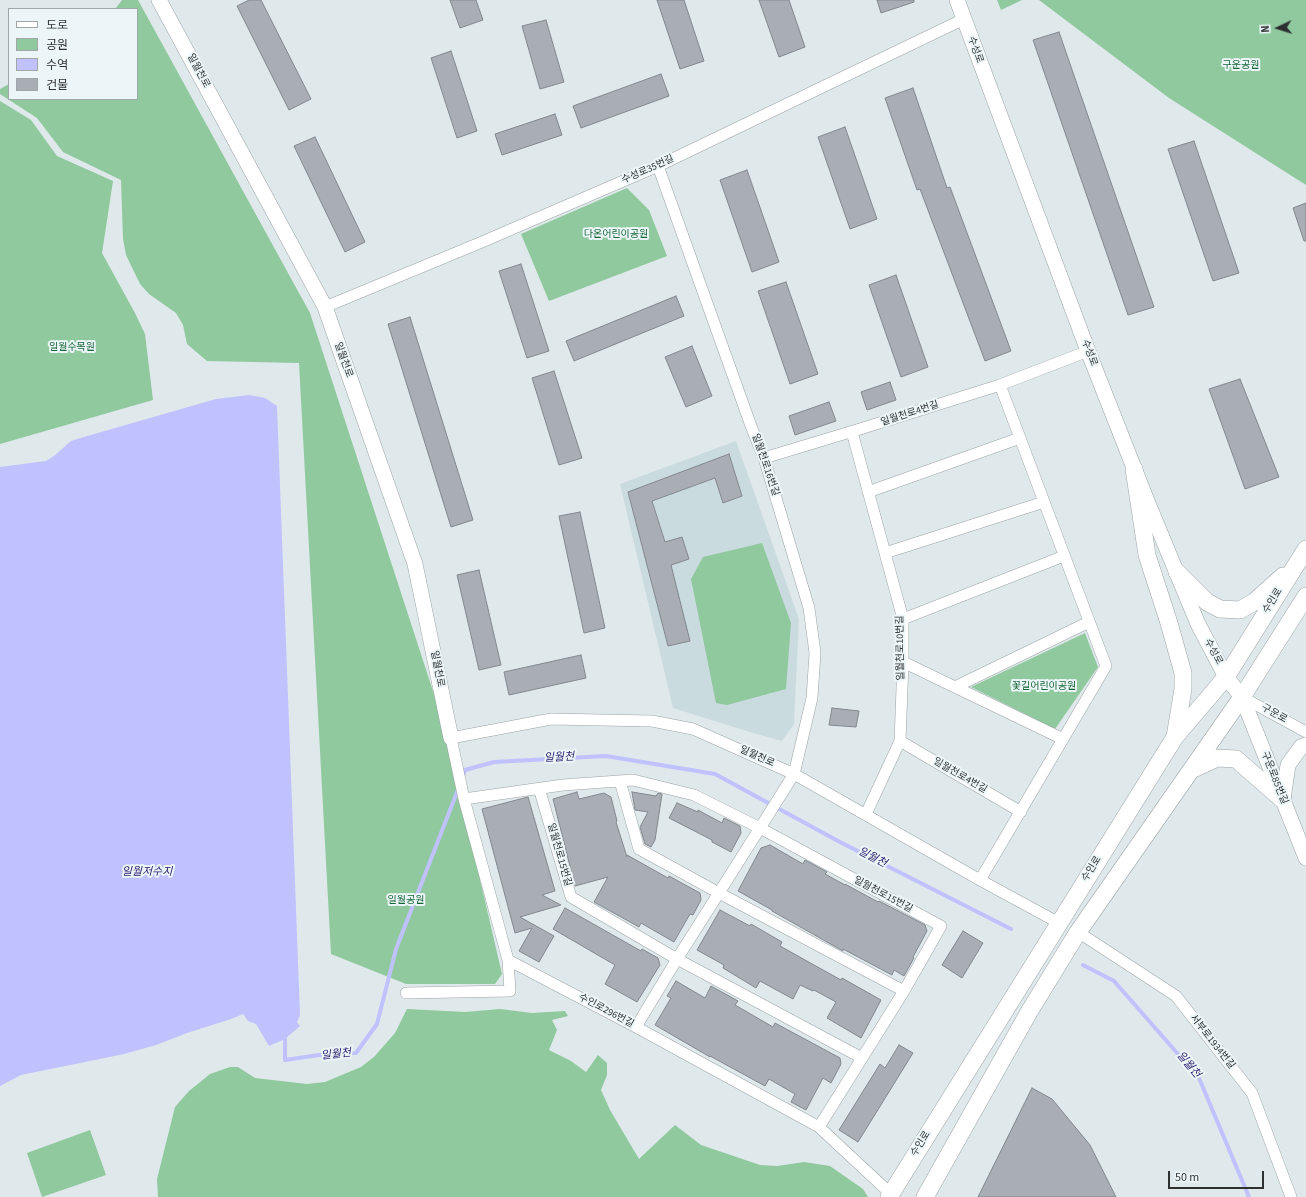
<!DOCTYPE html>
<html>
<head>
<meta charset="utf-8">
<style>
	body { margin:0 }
	#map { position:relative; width:1306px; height:1197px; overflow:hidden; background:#dfe8eb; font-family:"Source Sans 3","Noto Sans KR",sans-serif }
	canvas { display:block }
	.legend { position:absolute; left:8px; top:8px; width:130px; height:92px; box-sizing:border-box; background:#ecf6f8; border:1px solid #a0a7a9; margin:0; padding:5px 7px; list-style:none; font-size:12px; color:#2e3132 }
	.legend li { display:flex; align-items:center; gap:8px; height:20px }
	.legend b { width:20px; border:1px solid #a0a7a9 }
	.north { position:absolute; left:1258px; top:8px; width:40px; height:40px; -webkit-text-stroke:3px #ecf6f8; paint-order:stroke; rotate:266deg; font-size:11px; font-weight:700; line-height:16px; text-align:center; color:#2e3132 }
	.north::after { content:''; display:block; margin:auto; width:14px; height:18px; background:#2e3132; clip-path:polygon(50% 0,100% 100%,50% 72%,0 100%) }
	.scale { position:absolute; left:1168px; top:1171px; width:96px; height:18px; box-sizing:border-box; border:2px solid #2e3132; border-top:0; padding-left:5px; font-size:12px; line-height:14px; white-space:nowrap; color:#2e3132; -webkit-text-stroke:3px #ecf6f8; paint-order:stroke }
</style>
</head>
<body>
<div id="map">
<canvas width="1306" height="1197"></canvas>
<ul class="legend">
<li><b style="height:5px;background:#fff"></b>도로</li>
<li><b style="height:11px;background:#8fc99d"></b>공원</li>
<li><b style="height:11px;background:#bfc2fe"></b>수역</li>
<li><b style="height:11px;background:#a8aeb4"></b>건물</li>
</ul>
<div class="north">N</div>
<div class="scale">50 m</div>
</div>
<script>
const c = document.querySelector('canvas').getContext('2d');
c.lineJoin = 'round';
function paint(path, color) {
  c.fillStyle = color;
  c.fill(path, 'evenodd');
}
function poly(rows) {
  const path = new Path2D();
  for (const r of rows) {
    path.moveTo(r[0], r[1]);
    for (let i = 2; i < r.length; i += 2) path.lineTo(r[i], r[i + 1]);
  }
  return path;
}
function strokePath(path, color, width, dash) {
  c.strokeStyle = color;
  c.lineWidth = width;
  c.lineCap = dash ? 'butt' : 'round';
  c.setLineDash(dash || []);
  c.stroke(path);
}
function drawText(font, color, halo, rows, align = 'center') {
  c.font = font + ' "Source Sans 3","Noto Sans KR",sans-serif';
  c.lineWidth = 4;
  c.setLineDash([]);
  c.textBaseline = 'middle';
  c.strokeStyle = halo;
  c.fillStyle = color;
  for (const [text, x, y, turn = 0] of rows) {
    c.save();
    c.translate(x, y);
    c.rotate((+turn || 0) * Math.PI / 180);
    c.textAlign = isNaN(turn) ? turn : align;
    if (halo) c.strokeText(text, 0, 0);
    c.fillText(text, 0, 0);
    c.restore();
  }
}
paint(poly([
	[736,441,799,619,794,724,782,741,753,733,673,708,620,484]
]), '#cadbe0');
paint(poly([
	[122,0,138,0,310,313,444,725,502,974,495,984,406,984,331,954,299,363,207,361,187,344,183,325,176,313,149,294,140,284,126,255,123,239,121,180,63,152,37,118,0,94,0,89,9,84,9,99,137,99,137,9,115,9],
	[997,0,1022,0,1001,10],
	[1039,0,1306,0,1306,185,1169,98],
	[0,101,31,120,57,156,113,181,102,253,135,313,145,334,153,400,0,444],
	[627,188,649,210,667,256,549,301,521,234],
	[762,543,791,623,786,689,727,705,716,703,691,579,703,557],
	[1085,633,1098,667,1055,729,971,687],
	[407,1009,465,1012,500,1009,532,1013,565,1011,568,1016,552,1020,557,1030,549,1050,571,1061,586,1072,598,1055,607,1063,607,1075,601,1090,610,1110,639,1159,675,1125,701,1145,760,1165,777,1166,804,1162,830,1166,863,1189,868,1197,158,1197,157,1179,175,1107,189,1091,210,1074,230,1067,238,1067,255,1078,307,1084,325,1082,361,1067,374,1057,395,1033],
	[90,1130,106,1175,42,1197,27,1153]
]), '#8fc99d');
paint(poly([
	[249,395,265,398,277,406,300,1015,297,1022,300,1026,285,1039,269,1046,256,1024,248,1021,243,1014,231,1019,187,1033,156,1045,124,1054,21,1075,0,1086,0,467,46,461,54,456,71,441,84,437,216,399]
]), '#bfc2fe');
strokePath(poly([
	[463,777,465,770,494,762,606,756,715,774,838,841,1011,929],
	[1083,965,1114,981,1199,1078,1249,1197],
	[285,1039,285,1060,319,1055,356,1053,377,1024,396,949,459,787]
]), '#bfc2fe', 4);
const building = poly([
	[249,0,261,0,311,99,289,110,237,6,249,0],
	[450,0,476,0,483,20,460,28,450,0],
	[657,0,684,0,704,61,680,69,657,0],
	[759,0,789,0,805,47,779,57,759,0],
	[877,0,914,0,914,2,881,13,877,0],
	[546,20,564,82,540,89,522,26,546,20],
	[1059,32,1154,307,1128,315,1033,40,1059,32],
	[451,51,477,131,457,138,431,58,451,51],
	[661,74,669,96,581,128,573,106,661,74],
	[913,88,947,188,950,187,1011,351,985,361,920,189,917,190,885,98,913,88],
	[555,114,562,135,502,155,495,134,555,114],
	[845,127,877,219,850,229,818,137,845,127],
	[315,137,365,242,345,252,294,146,315,137],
	[1194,141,1239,273,1213,281,1168,149,1194,141],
	[747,170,779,262,752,272,720,180,747,170],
	[1306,203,1306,241,1304,241,1293,208,1306,203],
	[521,264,549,351,527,358,499,271,521,264],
	[896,275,928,367,901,377,869,285,896,275],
	[786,282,818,374,790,384,758,291,786,282],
	[676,296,684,316,574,361,566,341,676,296],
	[410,317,473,520,451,527,388,324,410,317],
	[692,346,712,396,686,407,665,357,692,346],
	[554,371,582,458,559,465,532,378,554,371],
	[1240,379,1279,477,1245,489,1209,389,1240,379],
	[890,382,896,400,867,410,861,392,890,382],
	[829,402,836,421,795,435,789,416,829,402],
	[729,454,742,496,723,503,715,478,652,501,665,542,682,537,689,559,671,565,690,641,668,646,628,492,729,454],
	[580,512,605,628,584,633,559,516,580,512],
	[479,570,501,665,479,670,457,575,479,570],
	[581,655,586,678,509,695,504,672,581,655],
	[832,708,859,711,856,727,829,725,832,708],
	[577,792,579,799,604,793,611,797,617,821,616,822,627,857,627,855,668,878,669,876,700,893,701,900,693,915,690,914,674,942,641,923,639,927,594,902,608,877,575,886,553,799,577,792],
	[632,792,656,796,658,793,662,794,655,840,651,847,645,844,640,827,648,812,635,810,632,792],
	[528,797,555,891,542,895,561,905,520,917,554,936,539,962,519,951,532,928,515,933,482,809,528,797],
	[677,803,698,812,698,810,722,823,724,818,740,826,741,833,731,852,712,842,712,840,669,818,677,803],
	[770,845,803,864,805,860,827,872,825,874,845,885,845,884,878,902,879,901,925,925,927,931,913,957,914,958,904,976,894,970,892,975,843,949,843,951,772,911,772,910,738,891,761,848,770,845],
	[565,908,641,951,642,949,658,958,660,965,637,1002,605,984,615,965,553,929,565,908],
	[720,910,750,926,751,924,782,942,780,946,841,980,842,978,881,1000,861,1038,827,1018,836,1002,814,990,813,991,800,985,793,999,760,981,756,988,723,968,724,965,697,950,720,910],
	[963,931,983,943,962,978,942,965,963,931],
	[676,981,705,998,711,986,738,1001,735,1005,773,1027,775,1023,840,1058,841,1064,831,1083,823,1078,806,1110,791,1102,795,1094,769,1079,765,1086,710,1056,710,1057,655,1025,671,998,667,996,676,981],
	[899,1045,913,1053,858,1142,839,1130,880,1064,885,1068,899,1045],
	[1032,1088,1052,1099,1090,1145,1116,1197,978,1197,1032,1088]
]);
paint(building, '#a8aeb4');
strokePath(building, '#83888e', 1);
const street = poly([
	[325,307,482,242,658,166,964,19],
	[1000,385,1088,351],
	[852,432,903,619,903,662,900,741,866,814],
	[764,458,860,429,1000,385,1106,666,980,880],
	[868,492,1020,438],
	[885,553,1044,502],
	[903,619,1064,556],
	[903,662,1063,739],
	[955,687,1089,622],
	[1242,697,1306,732],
	[900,741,1021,812],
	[620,781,639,849,719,893,904,991],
	[539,788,571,897,677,959,862,1058],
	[464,799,563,785,633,780,694,795,760,828,794,774,812,698,815,653,809,608,764,458,751,426,658,166],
	[1078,932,1176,996,1252,1093,1291,1197],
	[406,993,510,991,508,960],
	[636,1027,677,959,760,828,941,926,904,991,819,1127],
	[891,1194,819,1127,636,1027,508,960,464,799,451,738,551,719,652,721,693,729,794,774,980,880,1059,923]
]);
const secondary = poly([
	[159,0,325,307,415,564,451,738],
	[957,0,1088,351,1147,501,1198,624,1226,677,1242,697,1306,858],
	[1283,799,1288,765,1301,747,1306,745]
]);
const primary = poly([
	[1134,469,1147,555,1169,623,1183,673,1183,689,1175,737],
	[1177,572,1207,602,1220,609,1240,610,1254,602,1283,576],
	[1191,770,1217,758,1236,759,1283,800],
	[889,1197,1175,737,1226,677,1306,549],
	[925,1197,1029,1012,1078,932,1242,697,1306,596]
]);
strokePath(street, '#9ba4a6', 12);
strokePath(secondary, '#9ba4a6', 16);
strokePath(primary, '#9ba4a6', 18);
strokePath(street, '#fff', 11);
strokePath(secondary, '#fff', 15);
strokePath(primary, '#fff', 17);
drawText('10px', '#2e3132', '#ecf6f8', [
	["수성로",975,50,70],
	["일월천로",198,71,62],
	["수성로35번길",648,170,-24],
	["수성로",1089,353,69],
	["일월천로",343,360,70],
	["일월천로4번길",910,414,-18],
	["일월천로16번길",765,465,71],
	["수인로",1273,601,-58],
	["일월천로10번길",901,648,-91],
	["수성로",1213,652,62],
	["일월천로",437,669,79],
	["구운로",1274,714,29],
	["일월천로",757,757,24],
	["일월천로4번길",960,776,30],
	["구운로85번길",1274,778,68],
	["일월천로15번길",559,855,74],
	["수인로",1092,869,-58],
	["일월천로15번길",883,895,28],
	["수인로296번길",606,1011,28],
	["서부로1934번길",1212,1042,52],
	["수인로",921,1144,-58]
]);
drawText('10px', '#156434', '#ecf6f8', [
	["구운공원",1241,66],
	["다온어린이공원",616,235],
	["일월수목원",72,348],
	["꽃길어린이공원",1044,687],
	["일월공원",406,901]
]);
drawText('italic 11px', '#281b6d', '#ecf6f8', [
	["일월천",559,758,-3],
	["일월천",872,858,27],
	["일월저수지",147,873],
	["일월천",336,1055,-6],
	["일월천",1188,1065,50]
]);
</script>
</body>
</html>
